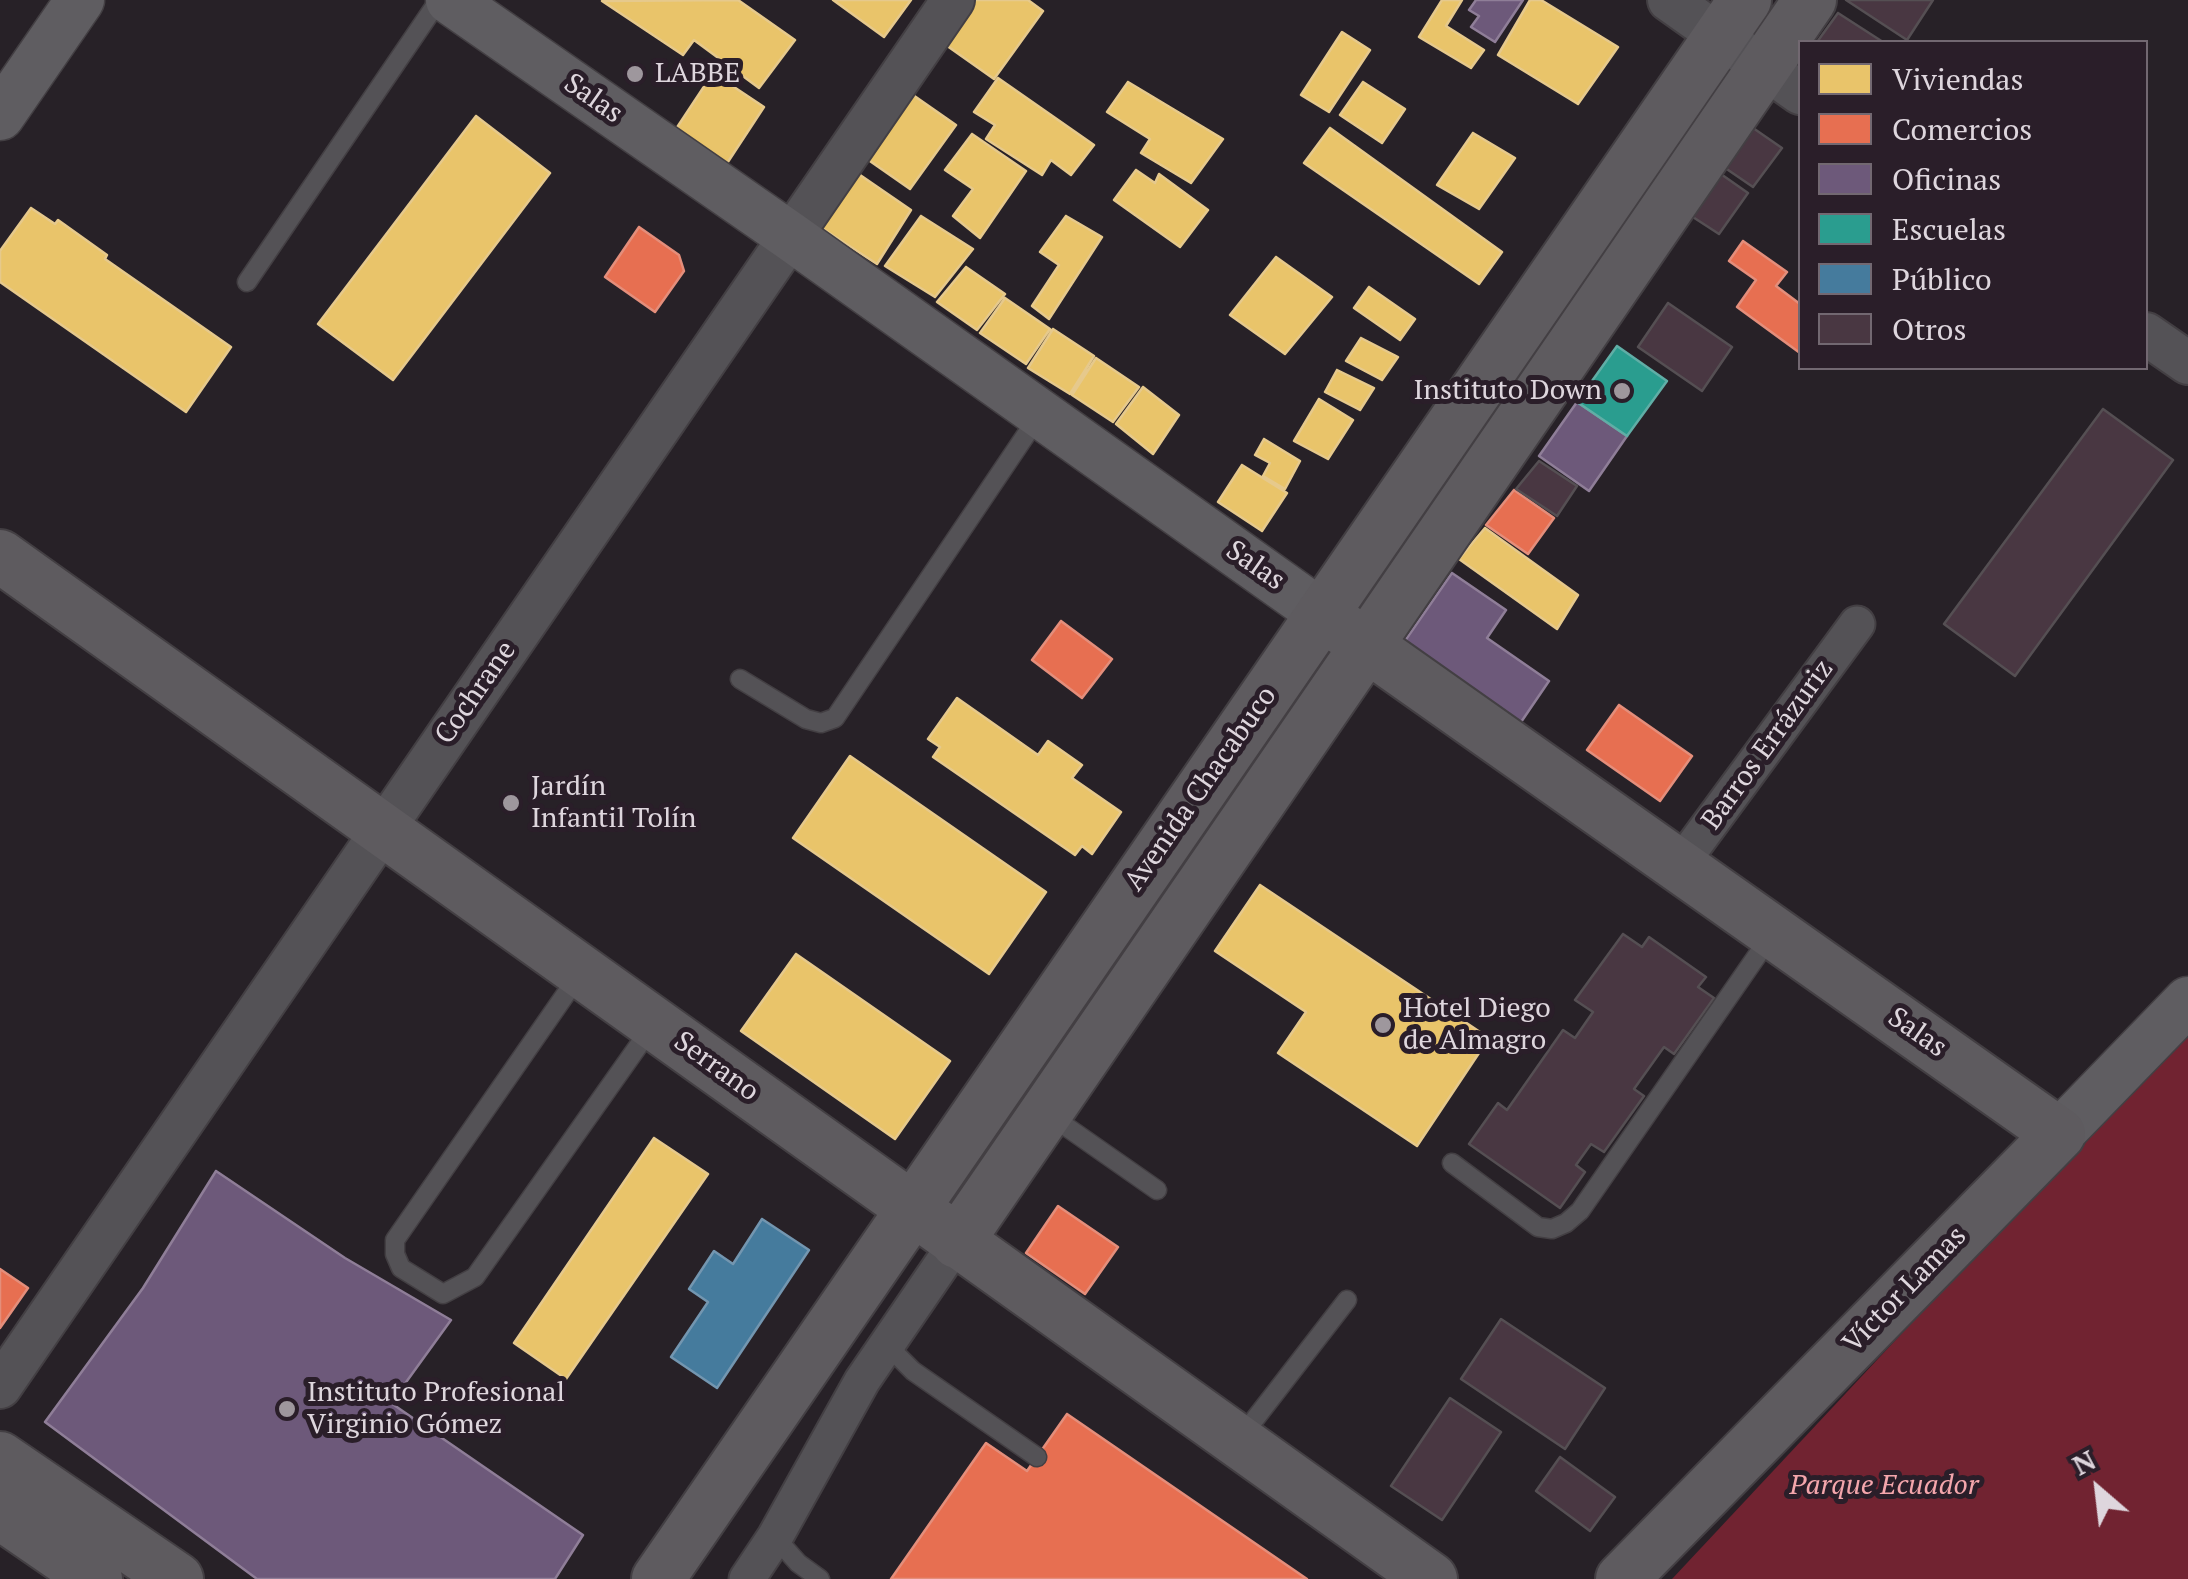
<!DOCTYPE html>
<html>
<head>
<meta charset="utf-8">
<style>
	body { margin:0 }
	#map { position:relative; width:2188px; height:1579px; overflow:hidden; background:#272127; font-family:"PT Serif",serif }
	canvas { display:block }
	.legend { position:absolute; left:1798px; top:40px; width:350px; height:330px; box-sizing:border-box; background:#2a1e29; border:2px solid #726871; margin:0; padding:12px 18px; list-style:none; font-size:30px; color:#ded6dd }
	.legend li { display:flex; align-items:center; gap:20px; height:50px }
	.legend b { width:50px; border:2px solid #726871 }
	.north { position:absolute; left:2048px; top:1439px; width:100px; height:100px; -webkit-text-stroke:8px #2a1e29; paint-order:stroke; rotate:332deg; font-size:28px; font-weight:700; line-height:40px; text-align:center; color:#ded6dd }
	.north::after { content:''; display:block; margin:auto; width:35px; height:45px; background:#ded6dd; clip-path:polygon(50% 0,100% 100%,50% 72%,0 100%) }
</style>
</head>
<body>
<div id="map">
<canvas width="2188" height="1579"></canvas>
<ul class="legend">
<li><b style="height:28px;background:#e9c46a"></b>Viviendas</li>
<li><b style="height:28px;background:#e76f51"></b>Comercios</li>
<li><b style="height:28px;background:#6d597a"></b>Oficinas</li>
<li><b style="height:28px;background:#2a9d8f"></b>Escuelas</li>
<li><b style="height:28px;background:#457b9d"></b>Público</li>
<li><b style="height:28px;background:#493742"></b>Otros</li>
</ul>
<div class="north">N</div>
</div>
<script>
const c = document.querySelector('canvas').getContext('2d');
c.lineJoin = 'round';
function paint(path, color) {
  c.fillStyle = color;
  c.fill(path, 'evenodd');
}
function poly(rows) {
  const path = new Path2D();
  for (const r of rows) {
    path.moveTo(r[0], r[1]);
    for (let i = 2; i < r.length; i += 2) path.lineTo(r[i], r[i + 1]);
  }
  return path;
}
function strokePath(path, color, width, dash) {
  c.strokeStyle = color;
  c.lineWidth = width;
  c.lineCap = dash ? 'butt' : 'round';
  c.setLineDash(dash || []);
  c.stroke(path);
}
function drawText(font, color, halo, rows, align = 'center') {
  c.font = font + ' "PT Serif",serif';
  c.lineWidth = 10;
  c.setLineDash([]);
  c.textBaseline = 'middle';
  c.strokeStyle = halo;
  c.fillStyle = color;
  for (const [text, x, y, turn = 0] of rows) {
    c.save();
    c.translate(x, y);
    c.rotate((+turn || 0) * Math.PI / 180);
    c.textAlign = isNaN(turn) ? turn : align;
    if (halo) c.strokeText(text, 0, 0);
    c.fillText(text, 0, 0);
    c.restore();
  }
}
paint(poly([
	[2188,1033,2188,1579,1672,1579,2050,1175]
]), '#712331');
const homes = poly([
	[738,0,795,40,759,88,694,40,683,55,602,1,738,0],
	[833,0,911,0,884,37,833,0],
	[974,0,1028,0,1043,11,994,79,943,43,974,0],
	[1442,0,1462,0,1446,26,1484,50,1471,68,1419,37,1442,0],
	[1530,0,1541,0,1618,47,1578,104,1498,55,1530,0],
	[1342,32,1370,50,1329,112,1301,95,1342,32],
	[713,73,764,107,720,174,668,141,713,73],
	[998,78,1094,145,1071,175,1051,160,1042,175,986,139,995,125,974,112,998,78],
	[1128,82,1223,139,1191,183,1141,153,1150,139,1107,112,1128,82],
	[1363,82,1405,109,1382,143,1340,115,1363,82],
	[913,95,956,125,910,189,867,159,913,95],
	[476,116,550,173,393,380,318,324,476,116],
	[1330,128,1502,252,1479,284,1304,163,1330,128],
	[1473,133,1515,158,1479,209,1437,185,1473,133],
	[972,134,1026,171,980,238,953,216,973,189,945,170,972,134],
	[847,166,911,210,877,264,811,221,847,166],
	[1136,170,1155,183,1159,174,1208,210,1180,247,1114,200,1136,170],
	[31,208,55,224,58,220,107,255,105,259,231,347,186,412,0,282,0,251,31,208],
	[921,216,973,249,935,297,885,266,921,216],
	[1066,216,1102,237,1049,319,1032,306,1059,265,1040,252,1066,216],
	[1276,257,1332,297,1285,354,1230,315,1276,257],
	[966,267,1005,294,977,330,937,302,966,267],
	[1369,287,1415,319,1400,340,1354,308,1369,287],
	[1005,298,1050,329,1026,364,980,333,1005,298],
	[1053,329,1094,356,1070,394,1028,368,1053,329],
	[1361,338,1398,357,1382,380,1346,361,1361,338],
	[1096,358,1139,387,1113,422,1072,395,1096,358],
	[1337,370,1374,388,1360,410,1325,392,1337,370],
	[1143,387,1179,415,1153,454,1116,424,1143,387],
	[1319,399,1353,420,1328,459,1294,441,1319,399],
	[1264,439,1300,461,1285,489,1263,476,1270,463,1255,455,1264,439],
	[1242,465,1287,493,1262,531,1218,502,1242,465],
	[1485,528,1578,595,1557,629,1459,559,1485,528],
	[957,698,1038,755,1048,741,1082,765,1072,778,1121,812,1092,854,1082,846,1075,855,933,757,940,747,928,739,957,698],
	[850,756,1046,892,989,974,793,838,850,756],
	[1260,885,1489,1038,1417,1146,1278,1053,1306,1012,1215,951,1260,885],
	[796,954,950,1061,895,1139,741,1031,796,954],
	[654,1138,708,1174,566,1379,514,1343,654,1138]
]);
paint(homes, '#e9c46a');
strokePath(homes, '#e6c98c', 2.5);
const shops = poly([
	[639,227,679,255,684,271,655,312,605,277,639,227],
	[1743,241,1787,272,1776,286,1800,304,1800,353,1737,307,1756,280,1729,261,1743,241],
	[1514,490,1554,518,1528,554,1486,525,1514,490],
	[1061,621,1112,659,1082,698,1032,660,1061,621],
	[1619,705,1692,756,1660,801,1587,750,1619,705],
	[1058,1206,1118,1247,1085,1294,1026,1253,1058,1206],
	[0,1269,28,1288,0,1328,0,1269],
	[1067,1414,1307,1579,891,1579,986,1443,1027,1471,1067,1414]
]);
paint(shops, '#e76f51');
strokePath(shops, '#e48e7b', 2.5);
const offices = poly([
	[1476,0,1523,0,1495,42,1471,27,1479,16,1469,10,1476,0],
	[1577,402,1627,436,1589,491,1539,456,1577,402],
	[1452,573,1506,610,1487,638,1549,681,1517,728,1400,648,1452,573],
	[216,1171,345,1258,451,1320,391,1403,583,1535,555,1579,257,1579,45,1422,143,1288,216,1171]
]);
paint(offices, '#6d597a');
strokePath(offices, '#8f7e98', 2.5);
const schools = poly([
	[1617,346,1667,381,1627,436,1577,402,1617,346]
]);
paint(schools, '#2a9d8f');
strokePath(schools, '#60aea6', 2.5);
const public = poly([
	[762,1219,809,1250,717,1388,671,1357,708,1302,689,1289,714,1251,733,1264,762,1219]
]);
paint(public, '#457b9d');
strokePath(public, '#7396b0', 2.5);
const building = poly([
	[1846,0,1933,0,1907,40,1846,0],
	[1838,13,1883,42,1817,42,1838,13],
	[1740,119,1782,148,1753,187,1712,159,1740,119],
	[1708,165,1748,193,1719,234,1679,208,1708,165],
	[1668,303,1732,347,1702,391,1638,347,1668,303],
	[2103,409,2173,460,2015,676,1944,624,2103,409],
	[1539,461,1577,486,1557,516,1516,489,1539,461],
	[1623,934,1642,947,1649,937,1706,977,1698,987,1714,998,1674,1054,1664,1047,1634,1089,1644,1096,1604,1152,1591,1144,1576,1165,1585,1172,1560,1208,1469,1144,1498,1103,1507,1110,1563,1030,1575,1038,1593,1012,1575,1000,1623,934],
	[1501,1319,1605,1388,1565,1449,1461,1379,1501,1319],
	[1450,1398,1501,1432,1442,1520,1391,1486,1450,1398],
	[1560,1457,1615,1497,1590,1531,1536,1491,1560,1457]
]);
paint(building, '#493742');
strokePath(building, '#554f53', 2.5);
const service = poly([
	[247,282,439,0],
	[740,679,806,719,821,723,835,718,1040,414],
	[579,975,395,1240,395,1254,401,1268,443,1294,475,1277,651,1028],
	[1051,1116,1157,1190],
	[1452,1163,1538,1227,1552,1229,1566,1223,1580,1211,1770,937],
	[891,1339,897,1355,913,1371,1037,1457],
	[1241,1437,1347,1300],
	[775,1537,798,1563,820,1579]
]);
const minor = poly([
	[1679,866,1857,624],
	[747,1579,775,1537,862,1381,957,1242]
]);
const tertiary = poly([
	[1669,0,1800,93],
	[2146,334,2188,363],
	[0,1387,953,0]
]);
const secondary = poly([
	[450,0,790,236,1322,614],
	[0,116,80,0],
	[2059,1134,2188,1001]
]);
const primary = poly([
	[0,556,1431,1579],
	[1322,614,2059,1134,1622,1579],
	[957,1242,1810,0],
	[0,1458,177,1579],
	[0,1513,96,1579],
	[658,1579,1745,0]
]);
strokePath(service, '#433f43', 21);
strokePath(minor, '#433f43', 39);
strokePath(tertiary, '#433f43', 46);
strokePath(secondary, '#433f43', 51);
strokePath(primary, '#433f43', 56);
strokePath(service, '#545256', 18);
strokePath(minor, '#545256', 35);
strokePath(tertiary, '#545256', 42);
strokePath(secondary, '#5f5d61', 48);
strokePath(primary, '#5e5b5f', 52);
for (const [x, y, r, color] of [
	[635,74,10,"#9e979d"],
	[1622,391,10,"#9e979d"],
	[511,803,10,"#9e979d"],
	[1383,1025,10,"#9e979d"],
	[287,1409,10,"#9e979d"]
]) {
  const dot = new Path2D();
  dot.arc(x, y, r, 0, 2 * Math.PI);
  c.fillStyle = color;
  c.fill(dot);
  strokePath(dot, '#2a1e29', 4);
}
drawText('28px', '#ded6dd', '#2a1e29', [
	["LABBE",655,74],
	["Instituto Down",1602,391,"right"],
	["Jardín",531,787],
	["Infantil Tolín",531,819],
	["Hotel Diego",1403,1009],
	["de Almagro",1403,1041],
	["Instituto Profesional",307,1393],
	["Virginio Gómez",307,1425]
], 'left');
drawText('28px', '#ded6dd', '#2a1e29', [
	["Salas",593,99,35],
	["Salas",1255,566,35],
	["Cochrane",476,693,-55],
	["Barros Errázuriz",1768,745,-54],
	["Avenida Chacabuco",1201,789,-55],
	["Salas",1917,1033,35],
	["Serrano",716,1067,36],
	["Víctor Lamas",1905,1290,-46]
]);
drawText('italic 28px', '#f4a6ac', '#2a1e29', [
	["Parque Ecuador",1884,1486]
]);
</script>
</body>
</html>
